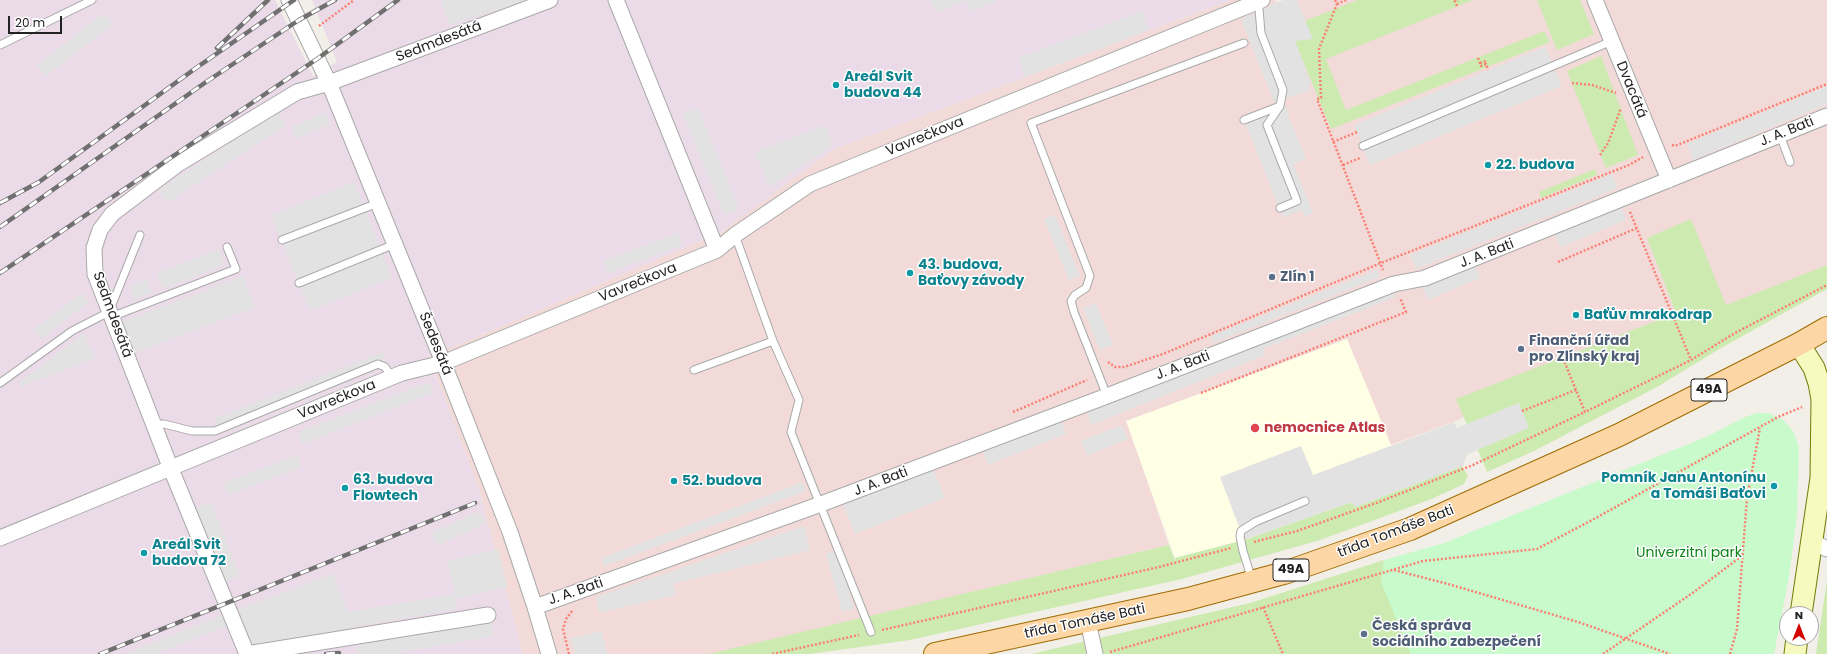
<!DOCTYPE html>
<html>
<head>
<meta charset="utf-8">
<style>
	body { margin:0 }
	#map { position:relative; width:1827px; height:654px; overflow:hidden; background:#f2efe9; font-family:Poppins,sans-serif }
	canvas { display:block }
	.north { position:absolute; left:1779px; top:606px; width:40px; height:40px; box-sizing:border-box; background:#fff; border:1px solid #a7a7a7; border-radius:50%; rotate:0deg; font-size:11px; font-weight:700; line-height:16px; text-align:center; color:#222 }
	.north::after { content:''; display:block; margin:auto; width:14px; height:18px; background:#d40000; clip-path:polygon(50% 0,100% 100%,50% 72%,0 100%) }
	.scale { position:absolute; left:8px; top:16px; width:54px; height:18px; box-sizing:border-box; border:2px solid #222; border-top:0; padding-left:5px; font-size:12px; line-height:14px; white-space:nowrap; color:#222; -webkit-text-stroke:3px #fff; paint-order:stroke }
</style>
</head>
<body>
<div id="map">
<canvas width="1827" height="654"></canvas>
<div class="north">N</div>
<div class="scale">20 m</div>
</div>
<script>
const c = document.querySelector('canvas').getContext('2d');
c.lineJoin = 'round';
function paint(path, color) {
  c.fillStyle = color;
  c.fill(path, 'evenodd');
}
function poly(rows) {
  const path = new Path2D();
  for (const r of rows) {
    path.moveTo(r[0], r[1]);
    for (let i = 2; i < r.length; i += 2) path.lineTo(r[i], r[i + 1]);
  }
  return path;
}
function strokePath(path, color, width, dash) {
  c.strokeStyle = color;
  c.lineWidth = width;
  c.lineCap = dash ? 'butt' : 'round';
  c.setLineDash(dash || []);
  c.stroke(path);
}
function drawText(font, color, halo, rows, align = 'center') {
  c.font = font + ' Poppins,sans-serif';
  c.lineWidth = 3;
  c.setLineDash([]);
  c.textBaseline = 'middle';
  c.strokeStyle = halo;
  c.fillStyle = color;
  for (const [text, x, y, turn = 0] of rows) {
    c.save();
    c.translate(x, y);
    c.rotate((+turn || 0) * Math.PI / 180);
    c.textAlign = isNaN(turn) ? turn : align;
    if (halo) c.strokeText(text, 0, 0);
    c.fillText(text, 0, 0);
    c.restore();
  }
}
paint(poly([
	[1230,0,1274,0,1279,4,1288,0,1827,0,1827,272,1714,330,1677,313,1454,422,1391,446,1347,339,1127,421,1169,545,712,654,523,654,480,493,429,357,721,232,834,149]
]), '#f2dad9');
paint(poly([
	[0,0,275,0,313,76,337,62,312,0,1230,0,834,149,721,232,429,357,480,493,523,654,0,654]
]), '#ebdbe8');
paint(poly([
	[1347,339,1391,445,1454,422,1468,454,1463,466,1355,507,1352,502,1244,540,1175,558,1126,421]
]), '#ffffe5');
paint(poly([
	[1358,0,1473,0,1326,59,1346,110,1544,31,1550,42,1331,129,1289,27],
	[1537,0,1580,0,1594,34,1557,50],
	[1601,56,1638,155,1606,168,1567,71],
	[1595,169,1597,175,1541,198,1539,192],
	[1691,219,1726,305,1827,265,1827,289,1721,348,1657,387,1534,451,1487,472,1456,399,1676,313,1647,238],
	[1462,466,1468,476,1464,484,1429,500,1320,540,1182,579,910,640,810,654,709,654,1169,545,1178,568,1175,558,1244,540,1352,502,1355,507],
	[1384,560,1382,582,1411,654,1103,654,1102,651,1086,654,1031,654,1250,603],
	[1827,580,1827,654,1816,654,1824,600]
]), '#cdebb0');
paint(poly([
	[1757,413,1769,413,1783,420,1793,431,1799,447,1797,515,1789,577,1774,654,1411,654,1381,582,1384,560,1444,543,1706,437,1745,417]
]), '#c8facc');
paint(poly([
	[444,0,522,0,523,2,450,25,441,2],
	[930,0,996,0,996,2,970,12,965,1,936,13],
	[1283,0,1297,0,1313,39,1295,41,1310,81,1309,91,1274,102,1241,19],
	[1142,11,1149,30,1025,77,1018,58],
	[104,13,113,25,46,76,37,65],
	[1545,47,1562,86,1370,165,1354,125],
	[1827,86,1827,104,1693,160,1687,144],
	[1285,104,1289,114,1288,115,1306,159,1293,164,1313,213,1304,217,1302,210,1283,218,1244,120],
	[698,108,739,209,724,215,683,114],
	[277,112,286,125,167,203,159,190],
	[325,112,331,124,296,139,291,127],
	[825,125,833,146,769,187,755,152],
	[1612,174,1618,188,1416,269,1410,255],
	[354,182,392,278,310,311,271,215],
	[1621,207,1626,220,1560,247,1554,234],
	[1055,215,1080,276,1069,280,1044,219],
	[678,233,683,245,608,273,603,261],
	[219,249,225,265,163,289,157,273],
	[1475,265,1480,278,1428,300,1422,286],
	[1377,270,1380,277,1213,343,1211,336],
	[243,276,255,307,132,354,120,323],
	[147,279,152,293,134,300,129,286],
	[1393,291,1396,297,1263,349,1265,355,1091,425,1087,413],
	[81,293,89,302,41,339,33,330],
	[1096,303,1113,345,1100,350,1083,308],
	[84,333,95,358,21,387,19,383],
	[383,352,386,358,217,425,214,419],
	[429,382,433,393,302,444,298,432],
	[1519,403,1529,428,1468,454,1463,466,1355,507,1352,502,1244,540,1220,477,1301,446,1313,475,1454,422,1457,428],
	[1061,420,1066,434,988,465,983,452],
	[1122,425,1128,439,1087,456,1081,441],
	[297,455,302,467,228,495,223,483],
	[933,469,945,498,855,534,843,505],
	[803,482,806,491,604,566,601,558],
	[211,502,240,576,224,582,196,508],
	[480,511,486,523,437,546,431,533],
	[804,526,810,550,673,584,676,595,599,613,596,597],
	[498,549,507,587,457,599,455,596,456,609,252,645,239,609,333,574,348,612,455,594,447,561],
	[837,550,854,609,842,612,826,554],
	[222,615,227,626,156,654,125,654],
	[492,622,494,636,392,654,358,654,356,646],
	[602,631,607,654,575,654,571,638]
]), '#e2e2e2');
const lane = poly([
	[1256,2,1259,9,1261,33,1283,90,1280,106],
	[0,45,92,0],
	[1244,120,1280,106,1267,125,1297,201,1280,208],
	[1780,135,1790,162],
	[1363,146,1612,41],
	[282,240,378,203],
	[299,283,395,244],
	[111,317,236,269,227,247],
	[773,341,799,400,791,432,871,632],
	[694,370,773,341,735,235],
	[0,383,72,331,109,312,140,235],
	[1107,396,1074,312,1071,301,1075,295,1086,288,1090,276,1031,123,1244,43],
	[153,424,164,424,192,431,215,431,378,364,385,367,392,377],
	[1252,580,1243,551,1240,536,1241,531,1255,522,1305,501]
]);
const street = poly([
	[289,0,329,83,445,367,510,532,535,607,549,654],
	[616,0,717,250],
	[1595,0,1669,180],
	[0,538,402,373,443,363,717,250,735,235,810,184,1262,0],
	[1813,542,1827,549],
	[535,607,821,504,1107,396,1394,284,1425,278,1827,116],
	[1088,621,1095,654],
	[247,654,171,469,95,274,94,248,100,230,112,214,178,164,297,92,329,83,550,0],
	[247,654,488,615]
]);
const secondary = poly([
	[1799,344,1814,368,1819,383,1822,399,1821,478,1801,614],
	[1795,654,1797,638]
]);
const primary = poly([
	[935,654,1188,599,1284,573,1410,529,1619,435,1799,344,1827,328]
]);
strokePath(lane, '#a9a9a9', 9);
strokePath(street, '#a9a9a9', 17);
strokePath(secondary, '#707d05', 23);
strokePath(primary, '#a06b00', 24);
strokePath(poly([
	[1335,0,1337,4,1319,49,1321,98,1317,99,1383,270],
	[1337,4,1346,0],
	[1457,6,1455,1,1458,0],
	[319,26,354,0],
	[1478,58,1481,66,1486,64,1488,70],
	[1480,63,1486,61],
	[1572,83,1592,85,1616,93],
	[1333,142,1357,132],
	[1672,145,1675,146,1827,84],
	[1600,155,1608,143,1621,108],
	[1343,165,1360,158],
	[1630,212,1691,360],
	[1558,262,1637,228],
	[1560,351,1585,412,1691,360,1735,333,1827,285],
	[1108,362,1115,367,1124,367,1163,354,1381,263,1629,165,1643,157],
	[1201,393,1406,312,1400,298],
	[1522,411,1576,390],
	[1013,412,1087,380],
	[1254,542,1297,531,1379,502,1473,465,1585,412],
	[1394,570,1448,584,1578,622,1670,654],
	[1263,607,1283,654],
	[882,630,1159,567,1231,548],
	[1110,652,1423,561,1537,549,1594,519,1778,417,1802,407],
	[569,654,563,629,566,619,572,611],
	[772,654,859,635],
	[1603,654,1694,592,1743,555],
	[1730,654,1737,629,1747,498,1760,428]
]), '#fa8072', 2.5, [2, 2]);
strokePath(lane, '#fff', 7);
strokePath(street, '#fff', 15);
strokePath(secondary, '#f7fabf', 21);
strokePath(primary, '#fcd6a4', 22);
const rail = poly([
	[217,48,268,0],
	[0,203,39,182,196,68,294,0],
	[0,227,206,82,299,20,335,0],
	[0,273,317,59,398,0],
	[100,654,475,503],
	[326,654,339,653]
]);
strokePath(rail, '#707070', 4.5);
strokePath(rail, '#fff', 3, [9]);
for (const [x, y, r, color] of [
	[836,85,4,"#0f9aa8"],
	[1488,165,4,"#0f9aa8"],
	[910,273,4,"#0f9aa8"],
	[1272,277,4,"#5c6f8a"],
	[1576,315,4,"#0f9aa8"],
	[1521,349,4,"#5c6f8a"],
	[1255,428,5,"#e0444e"],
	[674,481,4,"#0f9aa8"],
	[1774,486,4,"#0f9aa8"],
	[345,488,4,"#0f9aa8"],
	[144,553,4,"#0f9aa8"],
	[1364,634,4,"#5c6f8a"]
]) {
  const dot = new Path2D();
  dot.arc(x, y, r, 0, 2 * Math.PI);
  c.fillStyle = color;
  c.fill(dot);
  strokePath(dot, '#fff', 1.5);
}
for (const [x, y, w] of [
	[1709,390,36],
	[1291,570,36]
]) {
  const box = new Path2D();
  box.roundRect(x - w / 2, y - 11, w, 22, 3);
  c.fillStyle = '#fff';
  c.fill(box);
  strokePath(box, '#222', 1);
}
drawText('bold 13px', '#222', null, [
	["49A",1709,390],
	["49A",1291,570]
]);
drawText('14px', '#222', '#fff', [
	["Sedmdesátá",439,42,-21],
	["Dvacátá",1631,90,68],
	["J. A. Bati",1787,132,-22],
	["Vavrečkova",925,137,-22],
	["J. A. Bati",1487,254,-21],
	["Vavrečkova",638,283,-22],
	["Sedmdesátá",112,315,70],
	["Šedesátá",435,344,68],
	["J. A. Bati",1183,366,-21],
	["Vavrečkova",337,400,-22],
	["J. A. Bati",881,482,-21],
	["třída Tomáše Bati",1396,532,-21],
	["J. A. Bati",576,592,-19],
	["třída Tomáše Bati",1085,622,-12]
]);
drawText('bold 14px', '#0d838f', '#fff', [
	["Areál Svit",844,77],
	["budova 44",844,93],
	["22. budova",1496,165],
	["43. budova,",918,265],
	["Baťovy závody",918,281],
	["Baťův mrakodrap",1584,315],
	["Pomník Janu Antonínu",1766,478,"right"],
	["a Tomáši Baťovi",1766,494,"right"],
	["63. budova",353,480],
	["Flowtech",353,496],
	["52. budova",682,481],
	["Areál Svit",152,545],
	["budova 72",152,561]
], 'left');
drawText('bold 14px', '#4e5e75', '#fff', [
	["Zlín 1",1280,277],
	["Finanční úřad",1529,341],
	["pro Zlínský kraj",1529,357],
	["Česká správa",1372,626],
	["sociálního zabezpečení",1372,642]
], 'left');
drawText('bold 14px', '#be3a42', '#fff', [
	["nemocnice Atlas",1264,428]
], 'left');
drawText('14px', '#0c8416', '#fff', [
	["Univerzitní park",1689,553]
]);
</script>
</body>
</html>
